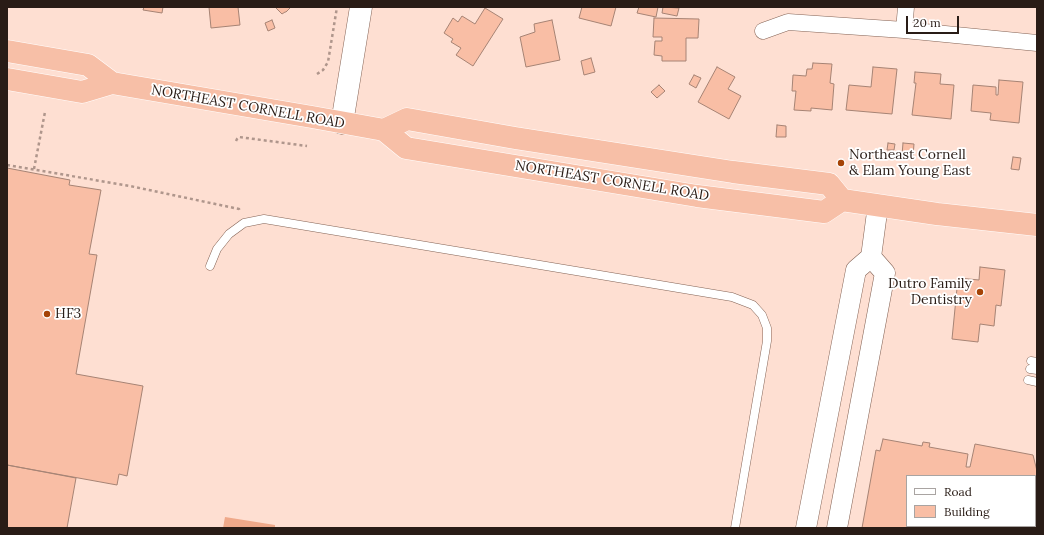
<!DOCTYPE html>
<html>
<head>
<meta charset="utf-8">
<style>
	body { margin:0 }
	#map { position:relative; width:1044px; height:535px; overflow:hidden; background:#fedfd2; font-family:Lora,serif }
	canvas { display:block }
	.frame { position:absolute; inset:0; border:8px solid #291c16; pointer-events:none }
	.legend { position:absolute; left:906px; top:475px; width:130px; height:52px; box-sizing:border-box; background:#fff; border:1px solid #a9a4a2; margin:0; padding:5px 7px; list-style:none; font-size:12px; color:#291c16 }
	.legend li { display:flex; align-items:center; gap:8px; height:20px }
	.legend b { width:20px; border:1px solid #a9a4a2 }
	.scale { position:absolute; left:906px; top:16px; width:53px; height:18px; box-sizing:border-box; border:2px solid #291c16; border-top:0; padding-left:5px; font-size:12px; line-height:14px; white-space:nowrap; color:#291c16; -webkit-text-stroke:3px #fff; paint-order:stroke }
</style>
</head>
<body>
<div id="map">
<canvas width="1044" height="535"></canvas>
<div class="frame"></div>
<ul class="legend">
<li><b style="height:5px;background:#fff"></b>Road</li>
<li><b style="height:11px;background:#f9bea5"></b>Building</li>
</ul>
<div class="scale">20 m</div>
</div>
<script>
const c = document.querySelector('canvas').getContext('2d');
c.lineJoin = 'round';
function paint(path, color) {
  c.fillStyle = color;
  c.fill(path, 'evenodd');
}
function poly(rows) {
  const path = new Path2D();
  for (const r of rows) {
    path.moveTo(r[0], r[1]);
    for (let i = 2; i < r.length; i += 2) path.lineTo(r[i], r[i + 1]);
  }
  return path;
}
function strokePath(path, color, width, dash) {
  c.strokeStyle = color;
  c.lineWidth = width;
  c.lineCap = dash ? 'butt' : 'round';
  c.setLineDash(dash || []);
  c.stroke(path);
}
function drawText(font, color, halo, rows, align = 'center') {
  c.font = font + ' Lora,serif';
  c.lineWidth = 3.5;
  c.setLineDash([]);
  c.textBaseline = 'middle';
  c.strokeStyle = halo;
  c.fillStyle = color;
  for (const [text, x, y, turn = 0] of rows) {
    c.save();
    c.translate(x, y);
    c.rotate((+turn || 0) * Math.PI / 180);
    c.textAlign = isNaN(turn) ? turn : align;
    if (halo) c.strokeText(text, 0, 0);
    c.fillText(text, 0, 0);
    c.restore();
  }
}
paint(poly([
	[225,517,275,525,275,528,223,528]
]), '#efa98a');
const building = poly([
	[144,7,163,7,162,13,143,10,144,7],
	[209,7,238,7,240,25,211,28,209,7],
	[275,7,291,7,286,12,285,12,282,14,275,7],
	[582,7,616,7,611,26,579,18,582,7],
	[639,7,658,7,656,17,637,13,639,7],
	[663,7,679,8,677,16,662,13,663,7],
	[485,8,503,19,473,66,456,55,461,48,451,42,453,39,444,33,453,18,458,22,462,16,475,24,485,8],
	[654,18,699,19,698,38,686,38,686,61,662,61,662,56,654,55,655,41,662,41,662,37,653,37,654,18],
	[272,20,275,28,268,31,265,23,272,20],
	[552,20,560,60,526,67,520,37,535,32,534,24,552,20],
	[591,58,595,72,584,75,581,61,591,58],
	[813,63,832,64,830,83,834,84,832,110,811,108,811,111,794,110,796,91,792,91,793,75,806,76,807,69,812,69,813,63],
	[717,67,735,77,728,89,741,96,729,119,698,102,717,67],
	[873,67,897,69,892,114,846,110,849,85,871,87,873,67],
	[915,72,941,74,940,84,954,85,951,119,912,115,916,83,914,83,915,72],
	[694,75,701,78,696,88,689,84,694,75],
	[999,80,1023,82,1019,123,990,120,991,113,971,111,973,85,996,87,996,95,998,95,999,80],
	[659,85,665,91,657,98,651,92,659,85],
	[777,125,786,126,786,137,776,137,777,125],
	[888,143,895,144,894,150,887,150,888,143],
	[903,143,914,144,913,156,902,155,903,143],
	[1013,157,1021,158,1019,170,1011,169,1013,157],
	[7,168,70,180,69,185,101,190,89,254,97,255,76,374,143,386,127,476,119,474,117,485,7,465,7,168],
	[980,267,1005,270,1001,306,996,305,994,326,980,324,978,342,952,339,958,278,979,280,980,267],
	[883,439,922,446,923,442,930,443,929,447,968,454,966,467,970,467,975,444,1033,455,1037,471,1037,528,862,528,876,450,880,451,883,439],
	[907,476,1035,476,1035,526,907,526,907,476],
	[7,465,76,478,67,528,7,528,7,465]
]);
paint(building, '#f9bea5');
strokePath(building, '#a68374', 1);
const service = poly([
	[210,266,217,249,229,234,244,223,264,219,732,297,753,305,762,315,767,328,767,341,735,528],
	[1031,361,1037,362],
	[1030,369,1037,370],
	[1028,380,1037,382]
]);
const minor = poly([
	[904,30,906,7],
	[763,31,788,22,904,30,1037,43]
]);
const tertiary = poly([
	[871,257,878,205],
	[806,528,856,270,871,257],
	[837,528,885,273,871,257]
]);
const secondary = poly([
	[342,123,361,7]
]);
const trunk = poly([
	[7,51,88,65,112,83],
	[7,79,82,92,112,83,312,117,384,130,406,148,697,196,824,212,842,200],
	[384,130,407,119,515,138,733,172,829,184,842,200,937,214,1037,225]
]);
strokePath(service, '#846355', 9);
strokePath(minor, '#846355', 17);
strokePath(tertiary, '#846355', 21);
strokePath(secondary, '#846355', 23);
strokePath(trunk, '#fff', 23);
strokePath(poly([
	[317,74,323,70,328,62,337,7],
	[236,141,237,139,239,137,307,146],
	[7,165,130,186,239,209,240,212],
	[34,169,45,112]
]), '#af968c', 2.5, [3, 3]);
strokePath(service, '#fff', 8);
strokePath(minor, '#fff', 16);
strokePath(tertiary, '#fff', 20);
strokePath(secondary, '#fff', 22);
strokePath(trunk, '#f7bfa7', 22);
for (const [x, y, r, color] of [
	[841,163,4,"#a54306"],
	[980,292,4,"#a54306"],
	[47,314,4,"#a54306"]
]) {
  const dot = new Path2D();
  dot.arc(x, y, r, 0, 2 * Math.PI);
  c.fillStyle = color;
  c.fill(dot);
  strokePath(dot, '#fff', 1.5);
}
drawText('14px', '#291c16', '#fff', [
	["NORTHEAST CORNELL ROAD",248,107,10],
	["NORTHEAST CORNELL ROAD",612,181,9]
]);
drawText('14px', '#291c16', '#fff', [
	["Northeast Cornell",849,155],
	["& Elam Young East",849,171],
	["Dutro Family",972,284,"right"],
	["Dentistry",972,300,"right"],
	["HF3",55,314]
], 'left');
</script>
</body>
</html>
